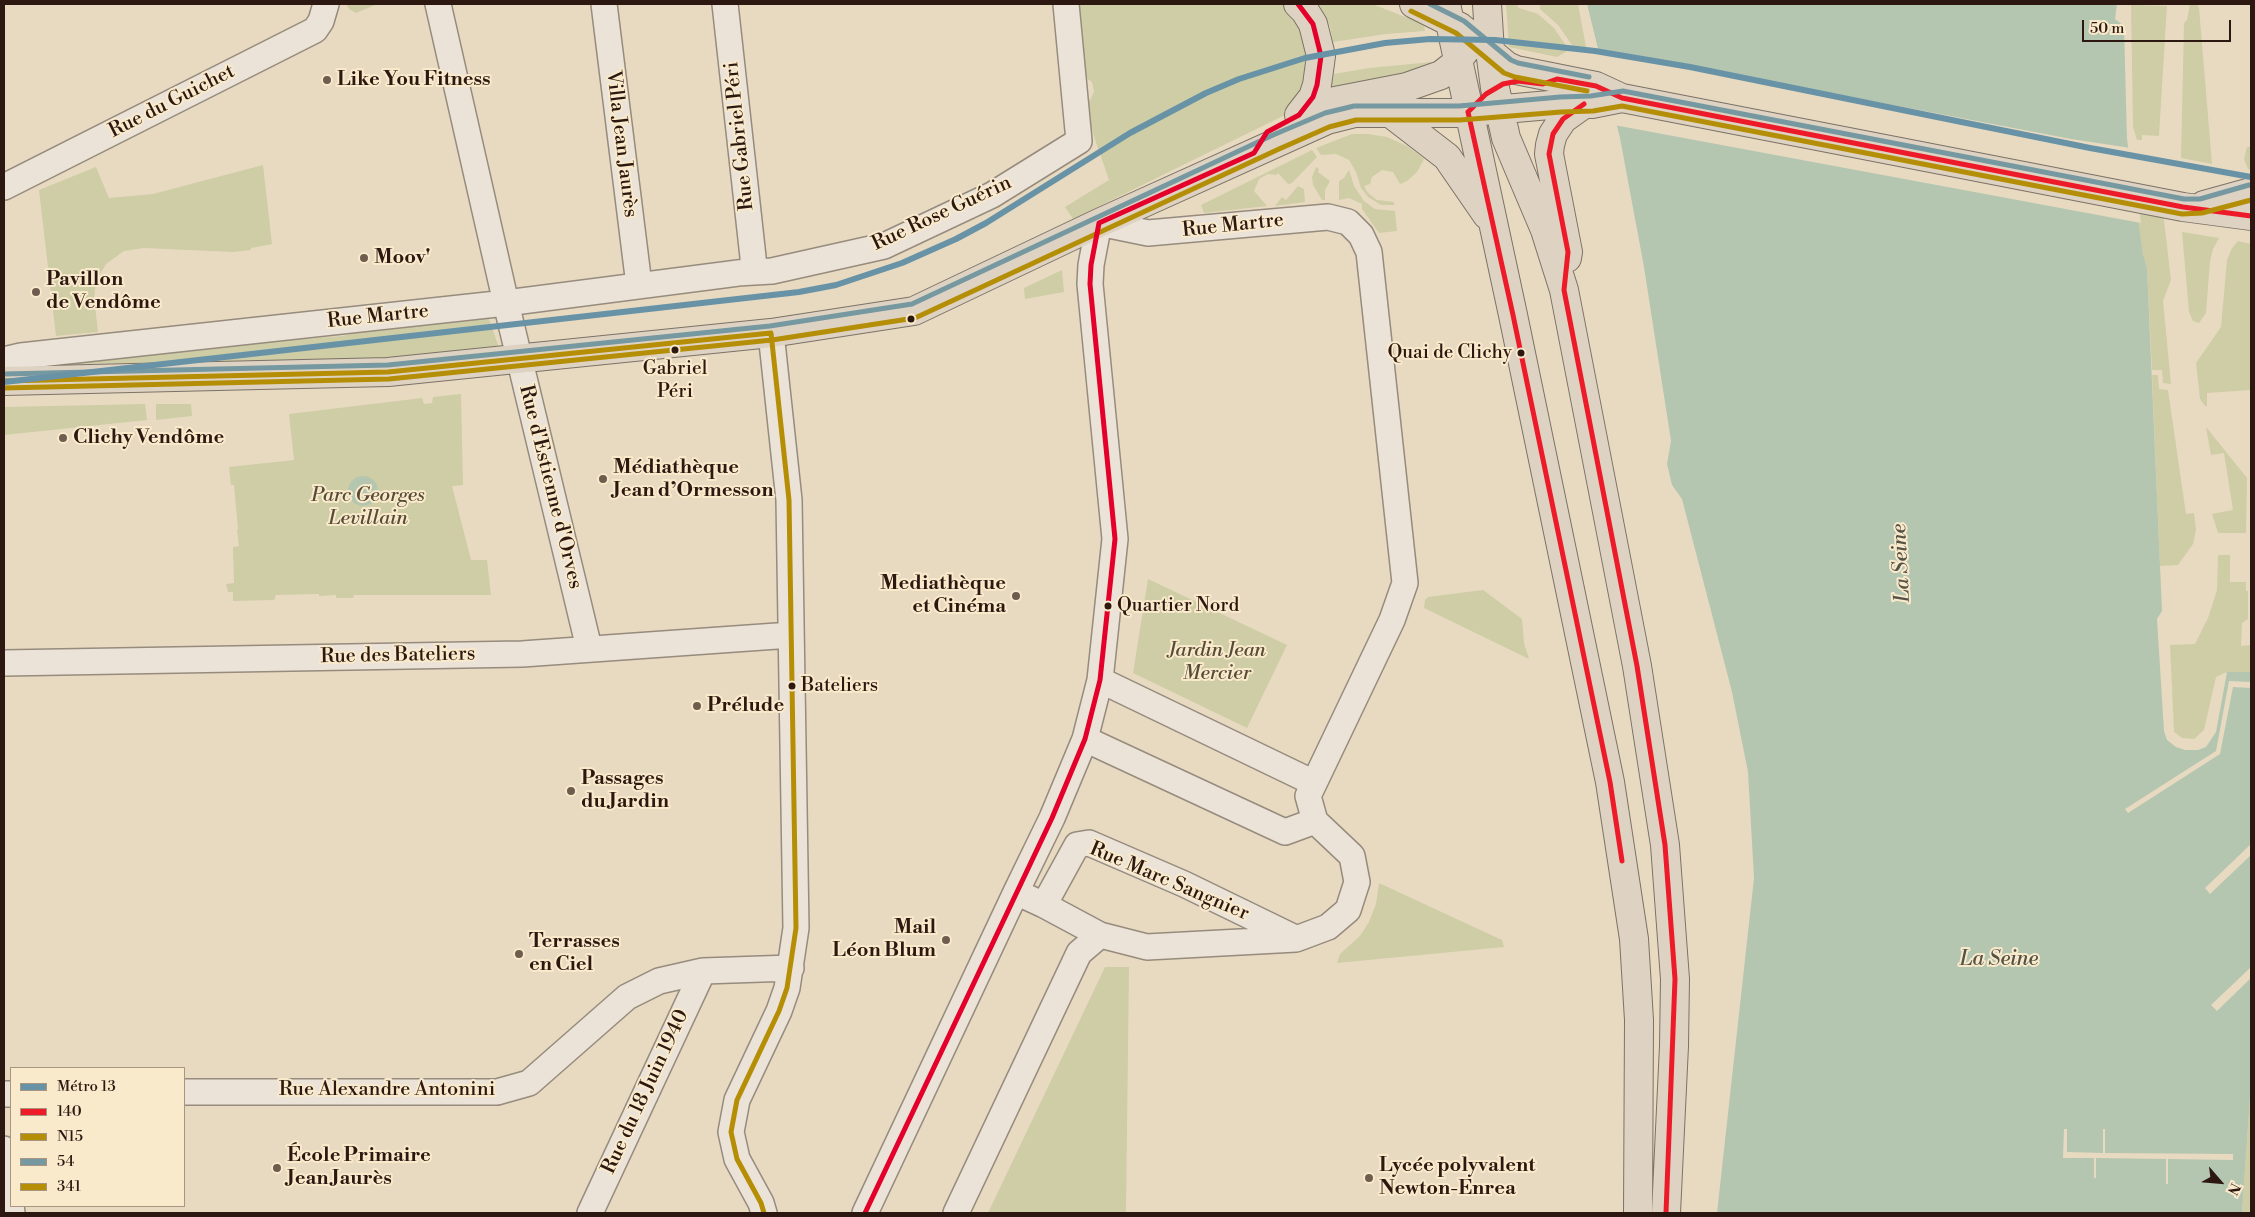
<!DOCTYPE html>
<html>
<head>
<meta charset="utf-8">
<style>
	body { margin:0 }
	#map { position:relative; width:2255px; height:1217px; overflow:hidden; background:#e8dac1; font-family:"Libre Bodoni",serif }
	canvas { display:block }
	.frame { position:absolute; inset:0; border:5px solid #2c1810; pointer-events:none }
	.legend { position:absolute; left:10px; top:1067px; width:175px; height:140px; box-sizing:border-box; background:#faeacc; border:1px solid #a89681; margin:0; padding:6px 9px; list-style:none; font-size:15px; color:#2c1810 }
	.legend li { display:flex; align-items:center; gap:10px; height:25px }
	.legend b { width:25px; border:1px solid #a89681 }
	.north { position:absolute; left:2195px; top:1157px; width:50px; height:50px; -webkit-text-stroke:4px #faeacc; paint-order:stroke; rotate:117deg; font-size:14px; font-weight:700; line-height:20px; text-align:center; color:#2c1810 }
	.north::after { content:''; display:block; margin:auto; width:18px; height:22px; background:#2c1810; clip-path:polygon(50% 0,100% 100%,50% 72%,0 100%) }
	.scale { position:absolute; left:2082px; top:20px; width:149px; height:22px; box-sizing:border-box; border:2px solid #2c1810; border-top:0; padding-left:6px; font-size:15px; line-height:18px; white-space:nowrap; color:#2c1810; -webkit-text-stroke:4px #faeacc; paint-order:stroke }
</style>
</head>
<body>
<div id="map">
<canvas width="2255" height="1217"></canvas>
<div class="frame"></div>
<ul class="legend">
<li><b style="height:6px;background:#6893a6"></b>Métro 13</li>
<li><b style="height:6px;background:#ed1b2a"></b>140</li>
<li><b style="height:6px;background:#b58e07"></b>N15</li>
<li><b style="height:6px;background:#7698a1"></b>54</li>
<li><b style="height:6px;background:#b58e06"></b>341</li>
</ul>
<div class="north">N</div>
<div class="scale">50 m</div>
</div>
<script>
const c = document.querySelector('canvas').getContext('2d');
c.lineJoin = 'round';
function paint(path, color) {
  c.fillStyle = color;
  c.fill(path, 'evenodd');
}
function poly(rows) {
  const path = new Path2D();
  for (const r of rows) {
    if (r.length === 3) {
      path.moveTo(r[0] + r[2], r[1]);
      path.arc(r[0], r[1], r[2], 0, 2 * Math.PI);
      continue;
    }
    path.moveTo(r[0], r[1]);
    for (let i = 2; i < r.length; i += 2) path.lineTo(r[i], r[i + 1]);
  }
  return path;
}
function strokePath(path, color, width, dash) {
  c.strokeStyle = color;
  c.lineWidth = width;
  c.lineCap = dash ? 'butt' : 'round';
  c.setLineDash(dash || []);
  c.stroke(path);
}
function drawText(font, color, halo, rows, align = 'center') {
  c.font = font + ' "Libre Bodoni",serif';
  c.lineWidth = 4;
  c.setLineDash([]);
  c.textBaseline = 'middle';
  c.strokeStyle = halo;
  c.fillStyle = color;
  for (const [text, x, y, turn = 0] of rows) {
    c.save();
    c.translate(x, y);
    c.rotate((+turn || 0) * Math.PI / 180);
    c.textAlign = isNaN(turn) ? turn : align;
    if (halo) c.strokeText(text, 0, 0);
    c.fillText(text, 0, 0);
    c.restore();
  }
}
paint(poly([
	[346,4,374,4,375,5,356,13,349,9],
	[1076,4,1289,4,1316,51,1295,109,1285,115,1073,219,1065,207,1109,180,1083,104,1091,99,1094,91,1092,82,1083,76],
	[1319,4,1372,4,1413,20,1424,25,1425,31,1386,34,1333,42,1330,26],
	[1506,4,1516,4,1519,8,1538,14,1554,28,1569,50,1557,57,1509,47],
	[1540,4,1578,4,1586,47,1574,48,1558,25,1540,9],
	[2190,4,2197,4,2199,8,2212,164,2181,158,2184,23,2187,20],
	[2131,5,2167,6,2159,136,2142,135,2142,140,2137,140,2133,127],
	[1432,62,1433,68,1330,91,1334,74,1369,68],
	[1352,134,1368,134,1387,137,1407,146,1424,159,1417,172,1407,181,1400,184,1393,172,1382,170,1372,177,1370,184,1364,186,1368,193,1377,200,1394,202,1394,205,1381,205,1368,197,1361,188,1356,172,1349,160,1336,154,1321,155,1316,148],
	[2247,147,2251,147,2251,170,2248,169,2244,159],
	[1312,150,1317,157,1292,183,1288,184,1278,173,1276,175,1268,174,1259,179,1254,191,1267,206,1204,213,1201,205],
	[263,165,272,244,251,248,251,250,233,252,144,248,124,251,106,264,96,281,94,298,98,332,56,336,39,190,96,167,109,198,153,194],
	[1316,167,1319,169,1318,172,1330,181,1325,190,1325,200,1322,200,1313,185,1312,177],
	[1349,170,1354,186,1364,201,1375,209,1395,211,1397,231,1379,233,1362,209,1362,204,1349,198,1339,200,1339,181,1344,178],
	[1298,186,1304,189,1305,202,1275,206,1282,197,1286,200],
	[2135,199,2162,203,2171,280,2163,301,2171,384,2163,383,2162,370,2152,370,2147,268,2143,254],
	[2182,232,2219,238,2213,249,2210,261,2206,313,2199,323,2193,321,2189,312],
	[2238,241,2251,244,2251,390,2207,393,2207,406,2205,406,2200,399,2196,363,2221,327,2227,260,2232,248],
	[1062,270,1064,292,1025,299,1024,288],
	[488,316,499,348,392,358,70,364,70,358,342,336,364,331,404,328,423,323,437,324,451,320],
	[2152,375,2158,375,2159,389,2168,390,2186,514,2194,513,2196,530,2193,544,2178,565,2160,566],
	[461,394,463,485,452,486,471,560,487,560,491,595,354,595,353,598,336,598,336,595,319,596,319,594,276,595,274,600,233,601,233,592,228,592,226,584,234,583,233,547,239,546,237,530,238,529,234,485,231,485,229,467,294,460,289,414,422,398,424,404,432,403,433,397],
	[145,404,147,420,4,435,4,407],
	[156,404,191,404,192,416,156,420],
	[2206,427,2247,478,2246,533,2218,533,2212,514,2233,510,2224,453,2211,455],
	[2218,555,2230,555,2230,582,2246,582,2246,591,2248,591,2248,619,2242,623,2241,646,2251,645,2251,672,2227,672,2216,677,2204,730,2194,739,2182,738,2174,732,2170,645,2195,644,2208,618,2217,590],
	[1148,579,1287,645,1247,728,1133,673],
	[1483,590,1522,619,1524,643,1529,659,1424,608,1425,600,1428,597],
	[1379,883,1502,940,1504,947,1337,963,1340,954,1360,936,1369,922,1376,904],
	[1105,967,1129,967,1126,1213,988,1213],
	[2251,1084,2251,1213,2242,1213]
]), '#cecda5');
paint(poly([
	[1587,4,2117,4,2115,19,2124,26,2127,139,2143,254,2147,268,2162,611,2157,619,2164,731,2167,740,2176,747,2185,750,2198,750,2206,747,2216,732,2227,672,2251,672,2251,1084,2242,1213,1717,1213,1754,878,1748,772,1732,692,1682,499,1672,485,1667,464,1671,441,1644,267,1620,138],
	[363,491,15]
]), '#b4c6b0');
paint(poly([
	[1594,48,2071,139,2131,148,2141,223,1614,125],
	[2229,681,2251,682,2251,688,2233,687,2220,754,2128,813,2125,809,2216,751],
	[2251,844,2251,855,2210,894,2205,888],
	[2251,967,2251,978,2217,1011,2211,1005],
	[2064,1129,2067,1129,2067,1152,2103,1153,2103,1129,2105,1129,2105,1153,2233,1154,2233,1160,2168,1159,2168,1184,2166,1184,2166,1159,2096,1158,2096,1178,2094,1178,2094,1158,2063,1158]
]), '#e8dac1');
const minor = poly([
	[438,4,506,303,589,648],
	[604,4,639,285],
	[4,187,315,30,321,21,326,4],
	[737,273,772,271,884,246,992,195,1079,141,1066,4],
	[4,360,21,356,506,303,746,272,753,266,753,257,725,4],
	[4,663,522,654,791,635],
	[1100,680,1314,783],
	[1085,739,1285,832,1315,821],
	[1044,905,1077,845,1089,843,1184,884,1293,937],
	[184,1092,497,1092,529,1083,627,997,659,981,703,971,791,968],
	[4,1094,11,1094],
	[4,1149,12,1213],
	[590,1213,703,971],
	[764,1213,761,1203,737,1159,731,1132,737,1100,779,1011,787,988,796,928,789,500,771,333],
	[865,1213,1016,892,1052,818,1085,739,1100,680,1115,539,1090,284,1091,265,1099,223,1148,233,1328,217,1348,222,1361,235,1369,252,1405,583,1392,620,1308,796,1315,821,1352,856,1357,882,1348,910,1328,927,1296,939,1147,947,1100,935,1044,905,1016,892],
	[956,1213,1079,953,1100,935]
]);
const major = poly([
	[1298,4,1305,11,1313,24,1321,56,1317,85,1313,97,1299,115],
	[1414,4,1460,27,1507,66,1516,70,1596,86,1622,98,2183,207,2251,216],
	[1446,4,1513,315,1610,782,1634,939,1639,1020,1638,1213],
	[1487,4,1490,51,1495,88,1506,138,1545,230,1564,290,1637,666,1665,845,1675,979,1674,1046,1666,1213],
	[1335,101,1407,87,1441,75,1454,65,1468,47],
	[1390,113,1447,157,1487,215],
	[2204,205,2251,192],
	[1567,258,1568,252,1549,154,1550,145,1553,134,1563,119,1584,104],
	[4,381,388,372,771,333,914,311,1099,223,1327,120,1355,113,1459,113,1561,104,1592,104,1622,98]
]);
strokePath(minor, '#968b7d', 28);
strokePath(major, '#7c7265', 30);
strokePath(minor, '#ebe3d7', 25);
strokePath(major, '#ded3c2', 28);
strokePath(poly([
	[1584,104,1563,119,1553,134,1549,154,1568,252,1564,290,1637,666,1665,845,1675,979,1666,1213],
	[1468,112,1513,315,1610,782,1622,861],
	[1468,112,1486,94,1503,84,1518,81,1543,84,1557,79,1596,86,1622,98,2183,207,2251,216]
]), '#ed1b2a', 5);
strokePath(poly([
	[1411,11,1456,33,1504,73,1515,77,1587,91],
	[4,388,389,379,772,340,915,318,1279,149,1329,127,1356,120,1460,120,1561,112,1593,111,1622,106,2182,214,2202,213,2251,200]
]), '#b58e07', 5);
strokePath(poly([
	[1430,4,1464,21,1511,60,1518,63,1589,77],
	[4,374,388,365,770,326,912,304,1273,135,1325,113,1354,106,1459,106,1560,97,1591,96,1623,91,2184,199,2200,199,2249,185]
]), '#7698a1', 5);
strokePath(poly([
	[4,381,388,372,771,333,789,500,796,928,787,988,779,1011,737,1100,731,1132,737,1159,761,1203,764,1213]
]), '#b58e06', 5);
strokePath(poly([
	[865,1213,1052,818,1085,739,1100,680,1115,539,1090,284,1091,265,1099,223,1254,153,1267,132,1299,115,1313,97,1317,85,1321,56,1313,24,1298,4]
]), '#e4002b', 5);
strokePath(poly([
	[4,382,799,292,836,285,902,263,956,239,986,223,1130,133,1206,93,1239,79,1305,58,1385,43,1430,39,1495,40,1595,51,1690,67,2090,148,2251,177]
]), '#6893a6', 6);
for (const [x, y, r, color] of [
	[327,80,5,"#6e5c4e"],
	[364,258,5,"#6e5c4e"],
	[36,292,5,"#6e5c4e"],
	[911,319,4.5,"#2c1810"],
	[675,350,4.5,"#2c1810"],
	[1521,353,4.5,"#2c1810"],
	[63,438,5,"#6e5c4e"],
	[603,479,5,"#6e5c4e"],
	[1016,596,5,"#6e5c4e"],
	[1108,606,4.5,"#2c1810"],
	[792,686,4.5,"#2c1810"],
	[697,706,5,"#6e5c4e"],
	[571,791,5,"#6e5c4e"],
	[946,940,5,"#6e5c4e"],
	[519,954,5,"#6e5c4e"],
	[277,1168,5,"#6e5c4e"],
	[1369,1178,5,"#6e5c4e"]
]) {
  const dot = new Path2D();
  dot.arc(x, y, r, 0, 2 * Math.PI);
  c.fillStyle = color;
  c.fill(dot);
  strokePath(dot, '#faeacc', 2);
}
drawText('19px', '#2c1810', '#faeacc', [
	["Quai de Clichy",1512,353,"right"],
	["Gabriel",675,369,"center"],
	["Péri",675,392,"center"],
	["Quartier Nord",1117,606],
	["Bateliers",801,686]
], 'left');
drawText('bold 20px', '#2c1810', '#faeacc', [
	["Like You Fitness",337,80],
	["Moov'",374,258],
	["Pavillon",46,280],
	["de Vendôme",46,303],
	["Clichy Vendôme",73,438],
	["Médiathèque",613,468],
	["Jean d’Ormesson",613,491],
	["Mediathèque",1006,584,"right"],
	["et Cinéma",1006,607,"right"],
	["Prélude",707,706],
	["Passages",581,779],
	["du Jardin",581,802],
	["Mail",936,928,"right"],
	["Léon Blum",936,951,"right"],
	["Terrasses",529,942],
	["en Ciel",529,965],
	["École Primaire",287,1156],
	["Jean Jaurès",287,1179],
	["Lycée polyvalent",1379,1166],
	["Newton-Enrea",1379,1189]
], 'left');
drawText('20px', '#2c1810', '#faeacc', [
	["Rue du Guichet",172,102,-27],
	["Rue Gabriel Péri",740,136,-96],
	["Villa Jean Jaurès",621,144,83],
	["Rue Rose Guérin",942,214,-25],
	["Rue Martre",1233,226,-6],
	["Rue Martre",378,317,-6],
	["Rue d'Estienne d'Orves",550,487,76],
	["Rue des Bateliers",398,656,-1],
	["Rue Marc Sangnier",1169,882,23],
	["Rue Alexandre Antonini",387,1090],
	["Rue du 18 Juin 1940",646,1092,-65]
]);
drawText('italic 20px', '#564b36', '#faeacc', [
	["Parc Georges",368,496],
	["Levillain",368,519],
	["Jardin Jean",1217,651],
	["Mercier",1217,674]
]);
drawText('italic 21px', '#545246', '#faeacc', [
	["La Seine",1902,563,-93],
	["La Seine",1999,960]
]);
</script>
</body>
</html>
